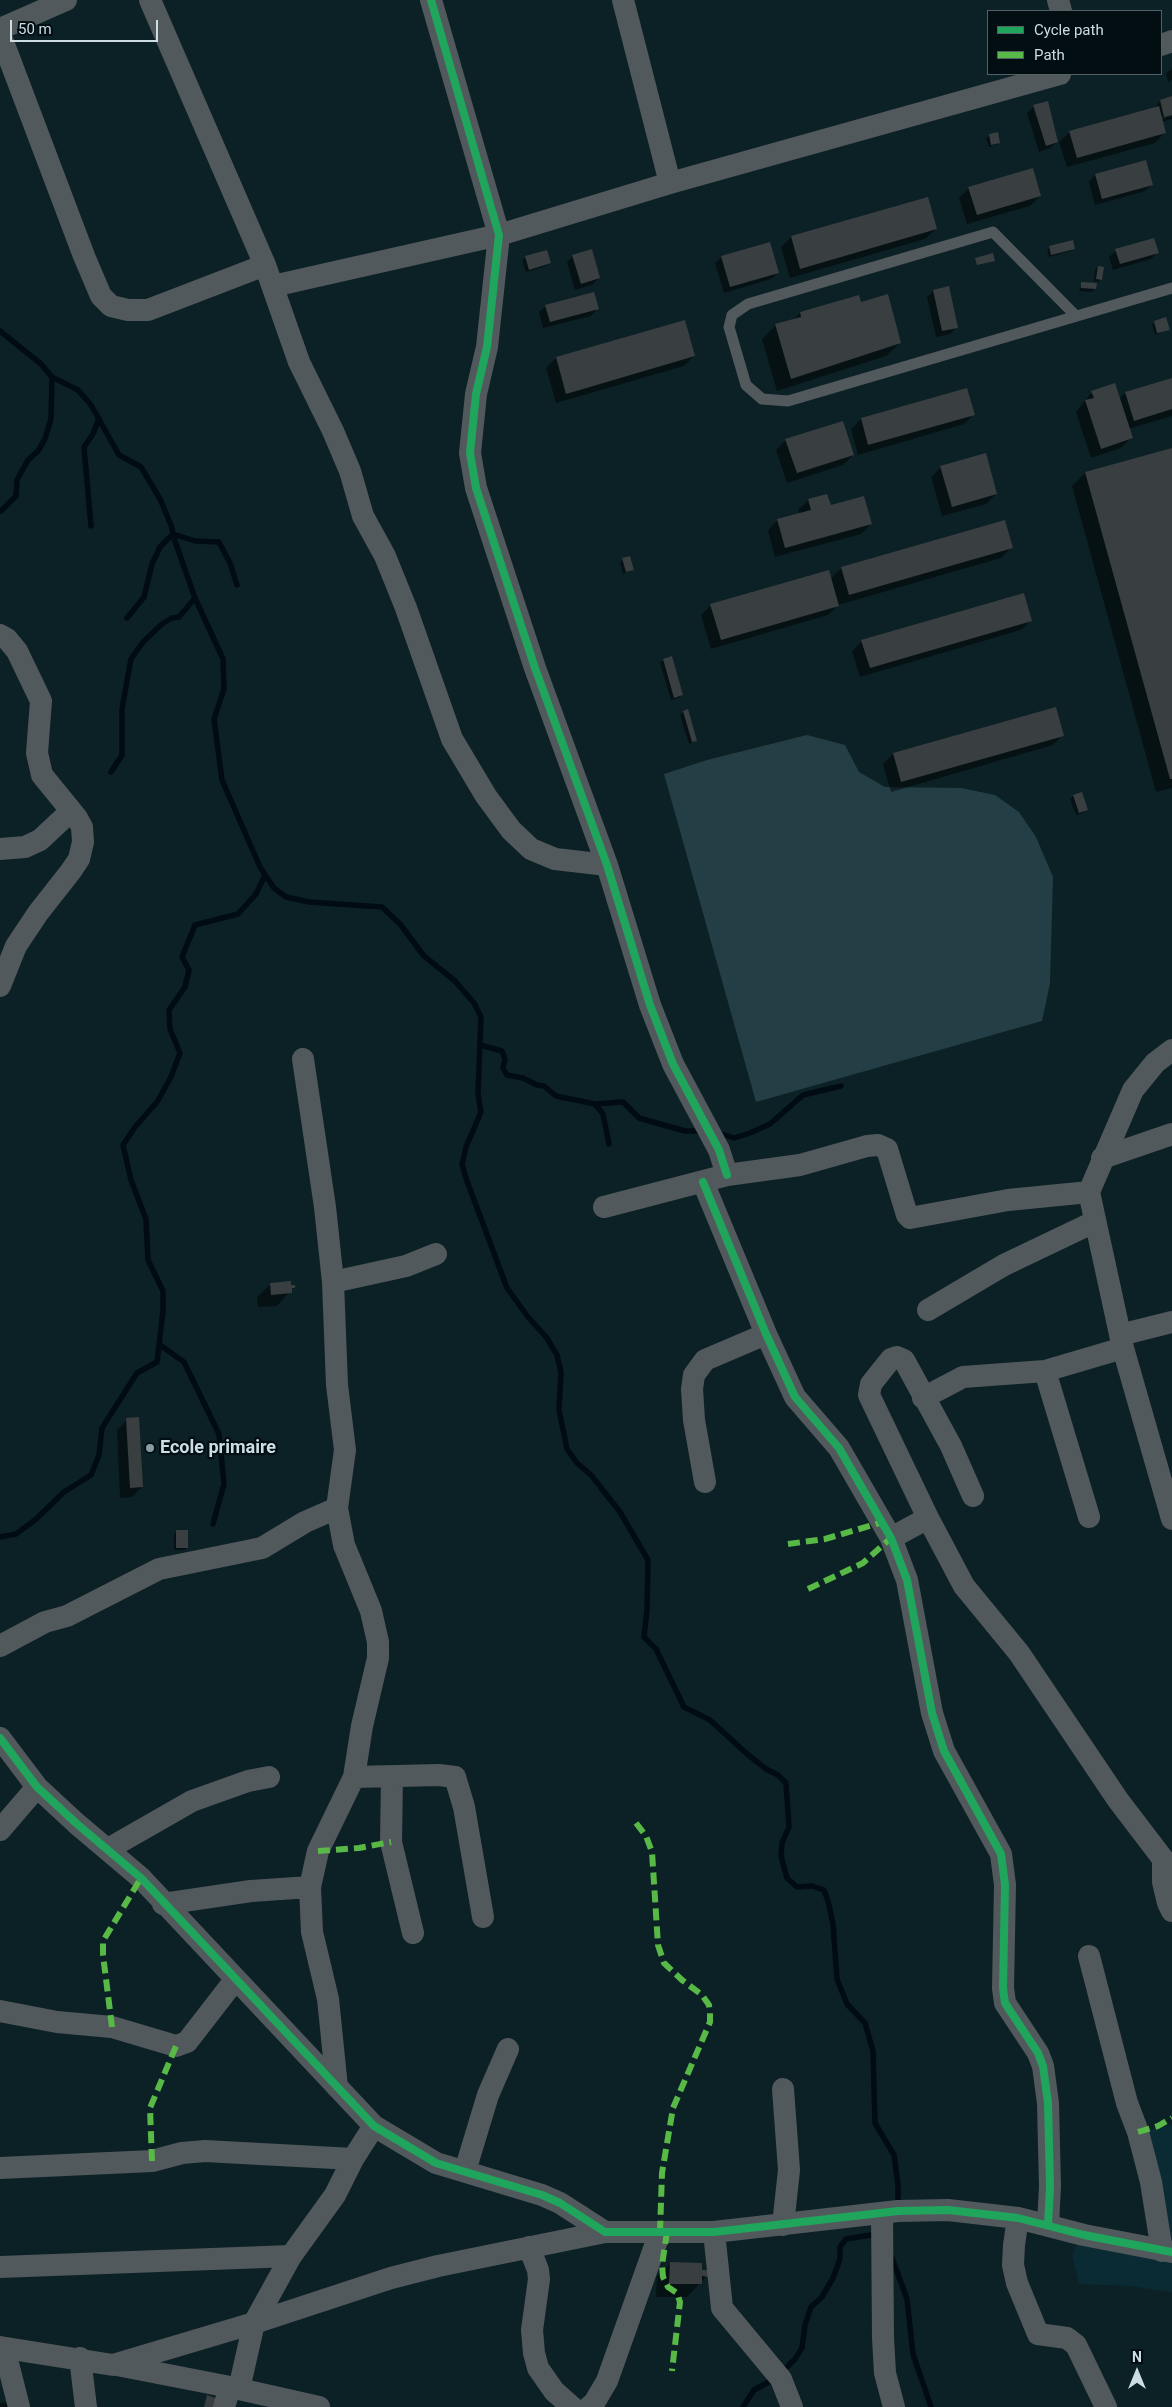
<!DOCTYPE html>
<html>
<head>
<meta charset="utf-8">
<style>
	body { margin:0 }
	#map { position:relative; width:1172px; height:2407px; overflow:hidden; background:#0c2126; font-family:Roboto,sans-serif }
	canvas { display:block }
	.legend { position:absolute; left:987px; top:10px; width:175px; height:65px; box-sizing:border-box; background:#020e12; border:1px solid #536166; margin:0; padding:6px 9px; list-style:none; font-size:15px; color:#ccdee4 }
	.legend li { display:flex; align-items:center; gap:10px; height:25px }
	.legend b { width:25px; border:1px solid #536166 }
	.north { position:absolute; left:1112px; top:2347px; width:50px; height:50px; -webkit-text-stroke:4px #020e12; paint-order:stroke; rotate:0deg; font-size:14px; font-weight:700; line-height:20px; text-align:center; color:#ccdee4 }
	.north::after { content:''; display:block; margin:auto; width:18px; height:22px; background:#ccdee4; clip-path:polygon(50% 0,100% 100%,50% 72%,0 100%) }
	.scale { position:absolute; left:10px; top:20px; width:148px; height:22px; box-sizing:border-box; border:2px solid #ccdee4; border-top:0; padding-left:6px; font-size:15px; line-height:18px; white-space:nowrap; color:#ccdee4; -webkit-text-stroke:4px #020e12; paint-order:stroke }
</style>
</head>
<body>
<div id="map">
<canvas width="1172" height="2407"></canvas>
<ul class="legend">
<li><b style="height:6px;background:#20a55d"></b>Cycle path</li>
<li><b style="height:6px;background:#58b947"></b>Path</li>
</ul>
<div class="north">N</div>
<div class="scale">50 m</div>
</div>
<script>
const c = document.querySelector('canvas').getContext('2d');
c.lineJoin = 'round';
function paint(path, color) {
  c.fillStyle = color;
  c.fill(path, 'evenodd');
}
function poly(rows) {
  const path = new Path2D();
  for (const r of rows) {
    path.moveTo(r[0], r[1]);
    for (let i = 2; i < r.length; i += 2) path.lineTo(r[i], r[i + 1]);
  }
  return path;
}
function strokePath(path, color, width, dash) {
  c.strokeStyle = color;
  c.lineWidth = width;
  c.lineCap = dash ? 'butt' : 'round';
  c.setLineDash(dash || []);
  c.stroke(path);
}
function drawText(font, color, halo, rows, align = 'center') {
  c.font = font + ' Roboto,sans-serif';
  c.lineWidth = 4.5;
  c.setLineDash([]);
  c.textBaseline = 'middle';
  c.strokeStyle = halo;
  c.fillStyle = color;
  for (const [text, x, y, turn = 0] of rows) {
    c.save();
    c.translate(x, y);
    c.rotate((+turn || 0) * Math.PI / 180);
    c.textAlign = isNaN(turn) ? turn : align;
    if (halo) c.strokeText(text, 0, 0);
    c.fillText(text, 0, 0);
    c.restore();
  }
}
paint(poly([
	[1172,2125,1172,2292,1129,2286,1079,2284,1072,2255,1084,2229,1149,2245,1163,2203,1138,2132]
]), '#0a2b34');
paint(poly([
	[807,735,845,745,859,772,885,787,961,788,995,795,1019,812,1036,837,1053,877,1050,983,1042,1021,756,1102,664,774,707,760]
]), '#243e45');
paint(poly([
	[1172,69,1172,80,1168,82,1166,73],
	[1172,97,1172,114,1158,118,1159,120,1172,116,1172,119,1162,122,1165,132,1155,143,1067,167,1059,142,1070,132,1154,109,1160,101],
	[1034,106,1057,142,1050,148,1039,152,1027,113],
	[997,133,999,143,989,147,986,138],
	[1145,161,1151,185,1145,191,1095,205,1089,182,1095,175],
	[969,188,1040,196,1030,206,967,224,959,198],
	[927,198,936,229,925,239,790,278,781,247,791,237],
	[1050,247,1074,248,1071,251,1049,257,1047,250],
	[546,251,549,263,546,266,526,272,522,260],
	[1116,251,1157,253,1151,259,1113,270,1109,257],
	[573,256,599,278,592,285,575,290,567,262],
	[722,257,778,273,771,279,724,293,715,263],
	[1098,267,1101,279,1098,282,1094,281,1095,270],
	[1082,284,1095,289,1092,292,1079,291],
	[934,291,957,327,950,334,936,337,927,297],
	[858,297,860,303,900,343,886,356,777,391,762,339,776,325,793,320,800,313],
	[546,306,597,309,591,316,543,328,539,312],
	[1155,322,1168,329,1155,335,1152,325],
	[694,356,684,366,556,403,546,368,556,358],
	[1172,379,1172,416,1128,429,1131,438,1121,448,1091,458,1076,412,1092,392,1119,399,1125,393],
	[966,389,974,414,964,424,858,455,851,429,861,419],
	[786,440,853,455,843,465,787,483,776,450],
	[1172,449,1172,788,1156,792,1072,486,1085,473],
	[941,467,996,494,986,504,942,516,931,477],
	[809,500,830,506,871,524,861,534,775,557,768,530,778,520,800,515,798,510],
	[1011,548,1001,558,838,605,828,615,711,649,701,615,711,605,830,579,842,568],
	[623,560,632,569,623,574,620,562],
	[1031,620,1021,630,860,677,852,651,862,641],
	[663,660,682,695,679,698,671,700,660,663],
	[683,712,696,740,689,744,680,715],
	[1063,735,1053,745,891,792,883,764,893,754],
	[1073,796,1086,810,1083,813,1076,815,1070,799],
	[271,1284,293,1288,277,1306,258,1307,257,1297],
	[127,1420,142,1487,132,1497,120,1498,117,1430],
	[177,1531,187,1548,184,1550,174,1550,174,1534],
	[670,2264,701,2271,707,2276,687,2297,656,2297,657,2277],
	[8,2402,8,2407,0,2407,0,2403]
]), '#0007');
strokePath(poly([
	[0,331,41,364,52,377,78,390,91,405,119,455,141,467,160,499,171,525,175,541,195,598,223,659,224,689,214,719,222,780,260,867,274,888,286,897,309,902,382,907,400,924,424,956,455,981,474,1003,481,1017,478,1094,481,1112,466,1147,462,1165,467,1181,507,1288,528,1317,547,1338,557,1355,561,1372,559,1410,567,1449,577,1463,591,1475,620,1512,648,1560,647,1610,644,1637,656,1649,684,1707,710,1720,746,1753,766,1769,778,1775,786,1783,789,1827,782,1843,781,1856,787,1878,797,1887,812,1886,824,1890,828,1901,833,1924,837,1979,847,2004,865,2023,873,2051,875,2123,894,2155,898,2184,898,2206],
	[1,511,16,496,17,480,28,460,38,451,45,439,51,419,52,377],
	[91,526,84,447,93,434,99,418],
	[127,618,144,597,152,564,160,547,173,534,195,541,219,542,230,563,237,585],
	[111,772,122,755,122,709,131,659,143,642,162,624,172,618,179,617,195,598],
	[480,1045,502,1051,505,1059,503,1068,507,1075,523,1078,537,1085,544,1086,556,1096,595,1104,603,1114,609,1144],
	[595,1104,623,1102,639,1118,685,1131,702,1131],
	[718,1133,734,1138,750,1133,770,1124,803,1095,841,1086],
	[160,1345,184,1362,219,1434,224,1484,213,1524],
	[0,1537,16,1534,35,1520,64,1492,91,1475,99,1455,102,1428,137,1373,157,1362,163,1311,163,1291,148,1260,146,1219,131,1180,123,1145,135,1127,157,1102,171,1077,180,1053,170,1029,169,1010,185,987,189,970,182,957,195,925,238,914,256,894,265,875],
	[892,2258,907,2299,913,2354,931,2407],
	[781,2373,795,2359,802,2348,805,2325,811,2307,822,2297,833,2278,840,2259,840,2247,846,2239,877,2234],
	[743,2407,754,2390,774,2379]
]), '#010c12', 5.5);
paint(poly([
	[1172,96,1172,115,1164,117,1160,100],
	[1048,101,1058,142,1046,146,1033,105],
	[1159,106,1166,133,1077,158,1069,131],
	[998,132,1000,143,991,145,989,134],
	[1146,160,1153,185,1102,199,1095,174],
	[1033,168,1041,196,977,215,968,187],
	[928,197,937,229,800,269,791,236],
	[1154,238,1159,253,1120,264,1115,249],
	[1073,240,1075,249,1051,255,1049,246],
	[770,242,779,273,730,287,721,256],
	[592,249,600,278,581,284,572,255],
	[547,250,551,263,529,270,525,256],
	[993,253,995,261,977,265,975,258],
	[1098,266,1104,267,1102,280,1096,279],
	[1081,282,1097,283,1096,289,1081,288],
	[949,286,958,328,942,331,933,290],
	[594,292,599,309,550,322,545,305],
	[888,294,901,343,791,379,775,324,801,317,800,312,859,295,861,302],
	[1166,317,1170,330,1157,333,1154,321],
	[685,320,695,356,566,394,556,357],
	[1172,378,1172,409,1134,421,1125,392],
	[1115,383,1133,438,1101,449,1085,400,1094,398,1091,391],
	[967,388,975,415,868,445,861,418],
	[843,421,854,455,797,473,785,439],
	[1172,448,1172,779,1170,779,1085,472],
	[986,453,997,494,952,507,940,466],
	[827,494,831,505,864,496,872,524,785,548,777,519,811,510,808,499],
	[1005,520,1013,548,849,595,841,567],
	[630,556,634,570,626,572,622,558],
	[829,570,839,606,721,640,710,604],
	[1024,593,1032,621,870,668,861,640],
	[672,656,683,695,674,698,663,659],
	[1056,707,1064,736,901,782,893,753],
	[688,709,697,741,692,742,683,711],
	[1082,792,1088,810,1079,813,1073,795],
	[291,1281,291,1285,295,1285,295,1288,292,1288,292,1293,271,1295,270,1283],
	[139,1417,143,1487,130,1488,126,1418],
	[176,1530,188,1530,188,1548,176,1548],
	[670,2262,702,2263,702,2270,709,2270,708,2277,702,2276,702,2284,669,2284],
	[207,2395,218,2399,216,2407,204,2407]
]), '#393e41');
strokePath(poly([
	[1076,316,993,232,748,304,732,315,729,327,746,385,762,399,788,401,1172,288]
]), '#52595c', 11);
strokePath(poly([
	[150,0,265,265,299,362,333,431,350,471,363,516,385,556,406,608,452,739,486,796,511,830,531,849,555,859,607,865],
	[431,0,499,235,487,347,476,394,470,453,476,488,535,668,607,865,650,1005,673,1064,719,1150,727,1175],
	[623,0,670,183],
	[1058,0,1061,11],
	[0,29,66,0],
	[0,34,84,256,101,296,111,306,128,310,148,310,265,265],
	[1161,45,1172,41],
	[273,286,499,235,670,183,1060,74],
	[0,635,7,639,17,651,41,701,37,753,42,775,77,818,82,827,83,842,79,859,71,871,38,913,16,946,0,986],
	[0,849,25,847,40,840,70,812],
	[1172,1050,1155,1063,1133,1090,1089,1192,1123,1348,1172,1519],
	[303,1059,325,1207,333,1282,406,1266,436,1254],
	[1102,1158,1172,1134],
	[703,1182,766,1334,795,1397,839,1448,891,1538,907,1580,932,1713,944,1751,1001,1854,1005,1885,1003,1988,1005,2003,1038,2053,1043,2066,1048,2103,1050,2186,1048,2225],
	[604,1207,727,1175,800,1165,867,1146,878,1145,887,1149,907,1215,910,1218,1008,1200,1089,1192],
	[333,1282,337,1385,345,1450,337,1508,344,1545,371,1611,378,1642,378,1658,362,1726,354,1777,318,1851,310,1887,312,1932,328,1999,337,2087],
	[928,1310,1004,1265,1094,1222],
	[1120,1335,1172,1322],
	[1045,1371,1089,1517],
	[923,1398,963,1377,1045,1371,1123,1348],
	[705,1482,694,1420,692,1389,694,1375,705,1360,766,1334],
	[928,1518,869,1395,871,1384,891,1359,897,1357,904,1360,951,1446,973,1496],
	[891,1538,928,1518,964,1586,1019,1653,1118,1800,1163,1859,1172,1867],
	[0,1646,45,1622,67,1616,159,1569,262,1548,305,1522,337,1508],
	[0,1738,37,1787,77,1824,141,1878,374,2126,436,2163,542,2195,560,2203,605,2232,714,2232,898,2211,948,2210,1018,2218,1084,2235,1172,2252],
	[354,1777,439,1775,455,1777,464,1807,483,1917],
	[392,1777,391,1842,413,1933],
	[0,1830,37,1787],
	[108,1849,192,1801,248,1781,269,1777],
	[1163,1859,1163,1882,1168,1903,1172,1911],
	[163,1904,251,1891,310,1887],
	[1089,1956,1127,2103,1138,2132,1151,2182,1162,2251],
	[0,2011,57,2022,112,2027,176,2046,187,2042,235,1980],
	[783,2089,789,2170,783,2225],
	[0,2168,152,2161,182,2153,205,2151,353,2159],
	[465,2171,488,2095,508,2049],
	[882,2213,883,2338,885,2373,894,2407],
	[1018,2218,1014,2245,1013,2265,1017,2283,1038,2334,1067,2338,1076,2345,1106,2407],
	[714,2232,722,2308,781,2379,792,2407],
	[529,2247,538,2270,539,2279,532,2330,534,2353,538,2368,554,2391,572,2407],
	[0,2267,291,2256],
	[0,2347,113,2365,254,2323,391,2278,438,2266,605,2232],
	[4,2348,19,2407],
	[80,2358,86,2407],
	[117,2365,230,2387,319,2407],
	[239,2389,254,2323,291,2256,335,2195,353,2159,374,2126],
	[224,2407,230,2387],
	[589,2407,594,2403,607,2381,660,2232]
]), '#52595c', 22);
strokePath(poly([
	[788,1544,825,1539,883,1522],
	[808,1589,863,1563,891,1538],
	[636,1823,646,1836,652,1852,658,1945,664,1963,682,1980,702,1995,709,2005,710,2013,710,2022,673,2108,662,2173,660,2232],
	[318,1851,359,1848,391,1842],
	[112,2027,103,1955,103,1941,141,1878],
	[1138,2132,1158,2126,1172,2118],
	[152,2161,150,2108,176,2046],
	[667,2232,662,2265,663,2277,668,2287,677,2293,680,2302,672,2371]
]), '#58b947', 6, [12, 6]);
strokePath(poly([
	[431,0,499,235,487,347,476,394,470,453,476,488,535,668,607,865,650,1005,673,1064,719,1150,727,1175],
	[703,1182,766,1334,795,1397,839,1448,891,1538,907,1580,932,1713,944,1751,1001,1854,1005,1885,1003,1988,1005,2003,1038,2053,1043,2066,1048,2103,1050,2186,1048,2225],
	[0,1738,37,1787,77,1824,141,1878,374,2126,436,2163,542,2195,560,2203,605,2232,714,2232,898,2211,948,2210,1018,2218,1084,2235,1172,2252]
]), '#20a55d', 8);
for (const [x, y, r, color] of [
	[150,1448,5,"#899ca2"]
]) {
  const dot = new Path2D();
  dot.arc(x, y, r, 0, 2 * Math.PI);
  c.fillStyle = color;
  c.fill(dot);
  strokePath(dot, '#020e12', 2);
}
drawText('bold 18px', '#ccdee4', '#020e12', [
	["Ecole primaire",160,1448]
], 'left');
</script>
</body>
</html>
